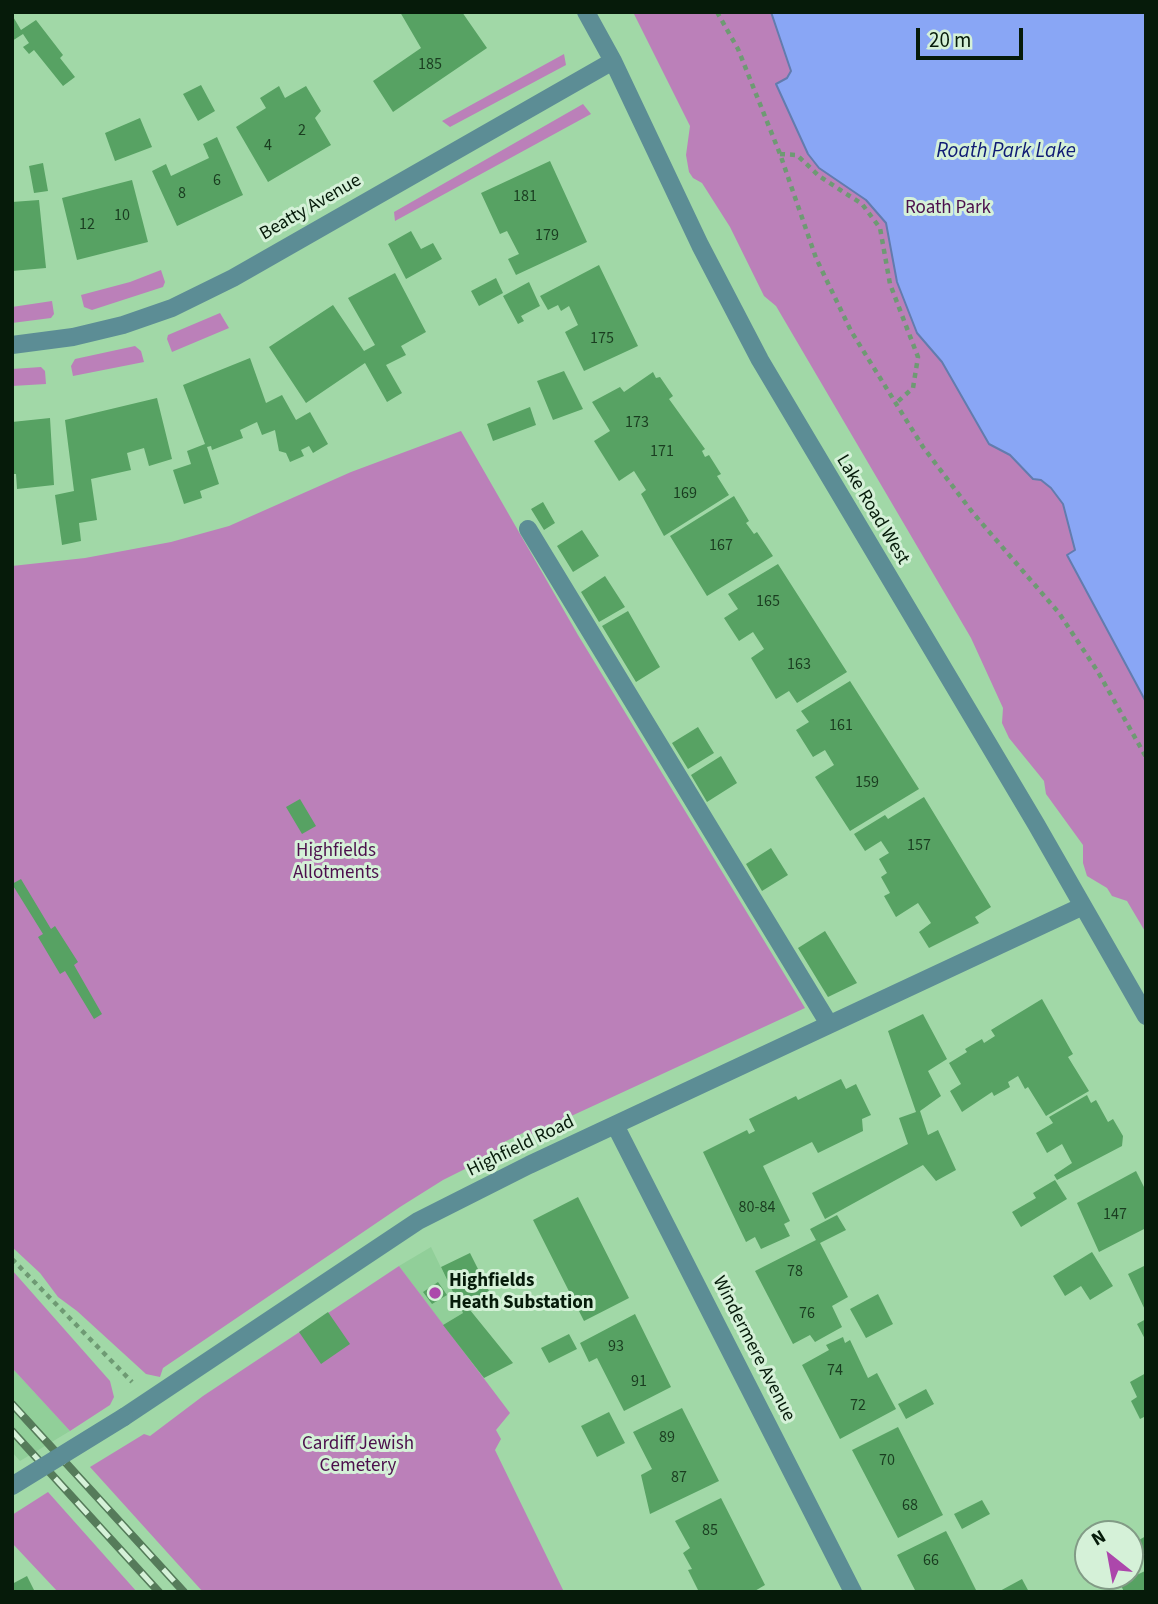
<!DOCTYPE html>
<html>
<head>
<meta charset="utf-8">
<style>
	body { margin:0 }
	#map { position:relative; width:1158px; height:1604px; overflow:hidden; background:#a1d8a7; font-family:"Source Sans 3",sans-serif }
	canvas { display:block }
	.frame { position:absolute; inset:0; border:14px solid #061b0a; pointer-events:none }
	.north { position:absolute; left:1074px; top:1520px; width:70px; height:70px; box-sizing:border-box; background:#d5f1d8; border:2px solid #829b86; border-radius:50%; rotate:329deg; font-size:19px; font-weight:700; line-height:28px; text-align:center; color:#061b0a }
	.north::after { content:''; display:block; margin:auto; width:24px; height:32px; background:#ac47ab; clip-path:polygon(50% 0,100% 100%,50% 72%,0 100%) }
	.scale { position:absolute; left:916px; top:28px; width:107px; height:32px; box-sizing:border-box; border:4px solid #061b0a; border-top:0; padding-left:9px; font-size:21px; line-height:24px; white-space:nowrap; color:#061b0a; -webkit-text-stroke:5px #d5f1d8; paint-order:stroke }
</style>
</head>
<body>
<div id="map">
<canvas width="1158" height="1604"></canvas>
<div class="frame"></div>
<div class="north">N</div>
<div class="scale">20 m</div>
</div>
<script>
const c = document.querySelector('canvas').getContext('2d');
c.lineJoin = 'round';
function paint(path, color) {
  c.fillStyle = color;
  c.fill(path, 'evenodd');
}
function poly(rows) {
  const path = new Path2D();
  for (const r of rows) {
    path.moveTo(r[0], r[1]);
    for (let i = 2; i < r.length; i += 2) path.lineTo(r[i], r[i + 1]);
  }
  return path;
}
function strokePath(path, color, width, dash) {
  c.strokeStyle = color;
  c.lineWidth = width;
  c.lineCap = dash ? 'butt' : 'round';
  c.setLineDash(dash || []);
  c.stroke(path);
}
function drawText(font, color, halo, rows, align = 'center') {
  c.font = font + ' "Source Sans 3",sans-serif';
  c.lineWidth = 6;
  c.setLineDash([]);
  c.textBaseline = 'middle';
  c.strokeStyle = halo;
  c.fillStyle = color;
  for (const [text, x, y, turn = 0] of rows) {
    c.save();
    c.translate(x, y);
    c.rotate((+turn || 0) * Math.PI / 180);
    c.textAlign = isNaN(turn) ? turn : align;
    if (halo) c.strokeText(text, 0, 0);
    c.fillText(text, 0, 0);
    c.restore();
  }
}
paint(poly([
	[431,1247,463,1313,443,1325,399,1266],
	[12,1368,70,1431,20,1461,12,1452]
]), '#91cf99');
paint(poly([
	[633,12,1146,12,1146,933,1127,901,1112,896,1107,888,1087,876,1083,863,1083,845,1046,794,1044,781,1009,738,1002,723,1003,708,971,638,776,306,764,296,730,227,702,183,693,178,689,172,686,155,690,126],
	[564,54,566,65,450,127,442,121],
	[583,104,591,114,395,221,394,212],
	[161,270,165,282,163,287,92,310,84,307,81,295,130,282],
	[52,301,54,314,51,318,12,323,12,307],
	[220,313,229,328,172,352,167,339,168,335],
	[135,346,141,351,144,362,73,376,71,366,75,359],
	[41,367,45,371,46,384,12,386,12,369],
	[461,431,578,635,805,1008,528,1136,525,1132,502,1143,505,1149,443,1180,400,1207,163,1368,160,1377,146,1374,77,1311,58,1297,40,1273,12,1247,12,566,85,558,171,542,229,526,351,472],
	[399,1266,510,1413,496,1430,501,1439,495,1450,564,1592,203,1592,90,1467,144,1434,150,1436,203,1396],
	[12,1270,110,1381,114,1397,110,1405,70,1431,12,1368],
	[48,1492,137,1592,58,1592,12,1543,12,1515]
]), '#bb80b9');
const water = poly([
	[771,12,1146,12,1146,702,1067,555,1075,550,1063,504,1051,488,1041,480,1033,479,1010,455,989,444,942,362,917,333,897,282,886,223,866,200,819,168,808,154,776,84,787,78,791,71,771,12]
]);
paint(water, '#89a6f5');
strokePath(water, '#627cae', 2);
paint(poly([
	[400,12,462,12,487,48,393,112,373,81,421,48],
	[12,15,21,30,36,20,63,55,60,58,75,77,63,86,34,50,29,54,23,47,29,43,23,34,12,41],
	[201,85,215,111,198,121,183,94],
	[279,86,285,98,306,86,321,111,315,118,331,145,268,182,236,127,266,108,260,98],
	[140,118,152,147,115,161,105,133],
	[217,137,243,195,177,226,152,171,166,164,171,176,209,158,203,144],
	[550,161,587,242,516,275,508,259,519,254,507,231,500,234,481,193],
	[43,163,48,191,34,193,29,166],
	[132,180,148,242,77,260,62,198],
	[39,200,46,268,12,271,12,202],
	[411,231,421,249,433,243,442,259,406,279,388,244],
	[599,265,638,346,584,371,565,332,578,325,569,306,561,311,558,305,548,310,540,296],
	[395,273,426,332,401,346,406,355,386,365,402,393,387,402,365,363,306,403,269,347,333,305,364,351,375,345,348,298],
	[496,278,503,293,479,306,471,291],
	[529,282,540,306,521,316,524,321,518,324,503,296],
	[250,358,266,403,282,395,296,420,310,412,328,444,313,453,309,446,301,450,304,456,290,462,286,453,279,451,275,430,262,435,257,422,240,430,243,438,212,450,211,446,207,447,219,484,200,491,202,498,184,504,173,470,191,464,187,451,205,444,183,385],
	[564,371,583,409,553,420,537,381],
	[653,372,656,378,660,377,673,396,669,399,705,449,702,451,705,457,709,455,721,474,717,476,729,495,664,536,641,494,646,490,634,471,619,481,594,441,610,431,592,402,620,387,624,392],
	[157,398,172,459,149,466,144,448,127,453,131,470,91,479,97,520,79,523,81,541,62,545,55,495,74,491,65,420],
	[530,407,536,425,493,441,487,424],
	[50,418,54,485,17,489,16,474,12,474,12,422],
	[734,496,749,521,746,523,754,534,757,532,773,556,707,596,670,536],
	[543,502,555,523,544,530,531,509],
	[582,530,599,556,573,572,557,546],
	[778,564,847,672,797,703,789,691,776,699,751,658,764,649,753,632,739,641,724,618,738,609,728,594],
	[605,576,625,607,599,622,581,592],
	[628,611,660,667,636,682,602,626],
	[850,681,919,789,850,831,815,777,834,765,825,750,813,757,796,730,809,722,801,711],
	[698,727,714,753,688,769,672,743],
	[721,756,737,783,707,802,691,775],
	[924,797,991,907,975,917,979,923,929,948,919,932,931,923,918,903,896,917,884,896,890,893,881,877,887,873,879,859,889,853,881,841,865,851,854,834,885,815,888,819],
	[300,799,316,826,302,834,286,807],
	[771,848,788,875,762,891,746,864],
	[21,879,51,929,55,926,78,962,74,965,102,1014,94,1019,65,971,60,974,38,937,43,934,12,884],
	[825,931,857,983,828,997,798,948],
	[1042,999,1073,1054,1068,1057,1089,1091,1046,1116,1028,1087,1025,1089,1018,1076,1008,1082,1010,1087,994,1096,992,1092,962,1112,950,1091,961,1084,949,1063,967,1052,965,1049,982,1039,984,1043,995,1036,991,1030],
	[923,1014,947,1059,928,1071,941,1096,920,1111,928,1135,938,1130,956,1170,936,1181,923,1165,825,1219,812,1193,908,1144,899,1118,916,1112,888,1031],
	[841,1079,846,1089,856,1084,871,1115,862,1119,863,1131,818,1153,812,1142,763,1166,790,1221,784,1224,790,1236,761,1249,755,1237,746,1242,703,1152,747,1130,749,1134,755,1131,749,1119,796,1096,798,1100],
	[1087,1095,1091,1103,1096,1100,1108,1122,1113,1119,1123,1136,1122,1146,1057,1180,1054,1175,1072,1163,1062,1144,1047,1153,1036,1133,1053,1123,1049,1117],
	[1136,1171,1146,1191,1146,1228,1099,1252,1077,1203],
	[1055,1180,1067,1199,1021,1227,1012,1212,1036,1198,1033,1193],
	[578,1197,629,1298,584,1321,533,1220],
	[837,1215,846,1230,820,1243,848,1297,832,1306,842,1327,815,1342,810,1335,793,1344,755,1271,816,1240,810,1229],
	[1092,1252,1113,1286,1090,1300,1081,1286,1065,1296,1053,1276],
	[470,1253,492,1297,470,1310,513,1363,484,1378,443,1325,463,1313,441,1267],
	[1146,1265,1146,1312,1128,1274],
	[438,1282,447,1295,432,1304,423,1292],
	[878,1294,893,1324,866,1338,850,1309],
	[328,1312,350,1344,321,1364,299,1332],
	[635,1314,671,1387,624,1411,597,1358,589,1362,580,1343],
	[1146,1319,1146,1341,1137,1324],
	[569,1334,577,1349,549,1363,541,1348],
	[843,1337,845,1343,850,1340,868,1378,877,1373,896,1409,840,1439,802,1365,829,1350,826,1345],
	[1146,1373,1146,1416,1140,1419,1131,1401,1137,1397,1130,1382],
	[926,1389,934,1404,906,1419,898,1404],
	[682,1408,719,1481,650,1514,641,1475,652,1469,633,1432],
	[609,1412,625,1443,597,1457,581,1426],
	[898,1427,943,1515,898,1538,852,1450],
	[721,1498,765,1585,753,1592,699,1592,688,1570,692,1569,683,1553,690,1548,675,1521],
	[982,1500,990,1514,962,1529,954,1514],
	[946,1531,965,1568,977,1592,916,1592,897,1555],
	[1146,1536,1146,1556,1131,1564,1130,1545],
	[1145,1571,1146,1592,1124,1592,1120,1583],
	[27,1576,35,1592,12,1592,12,1584],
	[1022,1579,1029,1592,998,1592]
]), '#57a263');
strokePath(poly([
	[717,12,738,49,780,154,816,258,851,331,923,447,973,513,1059,613,1098,672,1146,757],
	[780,154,797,155,819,176,862,204,880,228,890,284,918,357,913,388,895,404],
	[12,1259,132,1382]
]), '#6e9a73', 4.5, [5, 5]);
strokePath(poly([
	[586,12,613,61,700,245,760,360,1036,824,1146,1016],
	[12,345,73,337,123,325,172,308,233,278,613,61],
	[528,529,829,1024],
	[615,1125,853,1592],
	[124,1417,418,1221,529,1165,1083,906]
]), '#5c8d95', 18);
const rail = poly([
	[12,1404,184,1592],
	[12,1431,159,1592]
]);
strokePath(rail, '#557b5a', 8);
strokePath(rail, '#d5f1d8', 5, [16]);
strokePath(poly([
	[12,1486,124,1417]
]), '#5c8d95', 18);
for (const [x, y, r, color] of [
	[435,1293,7,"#ac47ab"]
]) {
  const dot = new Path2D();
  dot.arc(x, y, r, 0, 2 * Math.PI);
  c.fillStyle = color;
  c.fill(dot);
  strokePath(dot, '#d5f1d8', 2.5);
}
drawText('16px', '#1a3d20', null, [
	["185",430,65],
	["2",302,131],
	["4",268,146],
	["6",217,181],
	["8",182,194],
	["181",525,197],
	["10",122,216],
	["12",87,225],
	["179",547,236],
	["175",602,339],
	["173",637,423],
	["171",662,452],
	["169",685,494],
	["167",721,546],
	["165",768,602],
	["163",799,665],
	["161",841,726],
	["159",867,783],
	["157",919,846],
	["80-84",757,1208],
	["147",1115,1215],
	["78",795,1272],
	["76",807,1314],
	["93",616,1347],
	["74",835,1371],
	["91",639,1382],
	["72",858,1406],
	["89",667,1438],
	["70",887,1461],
	["87",679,1478],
	["68",910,1506],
	["85",710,1531],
	["66",931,1561]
]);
drawText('19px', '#061b0a', '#d5f1d8', [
	["Beatty Avenue",311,208,-30],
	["Lake Road West",872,510,59],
	["Highfield Road",521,1147,-26],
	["Windermere Avenue",753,1349,63]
]);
drawText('19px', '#4c0f4c', '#d5f1d8', [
	["Roath Park",948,209],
	["Highfields",336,852],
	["Allotments",336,874],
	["Cardiff Jewish",358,1445],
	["Cemetery",358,1467]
]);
drawText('bold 19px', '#061b0a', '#d5f1d8', [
	["Highfields",449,1282],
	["Heath Substation",449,1304]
], 'left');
drawText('italic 21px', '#0f1b74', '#d5f1d8', [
	["Roath Park Lake",1006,152]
]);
</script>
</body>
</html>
